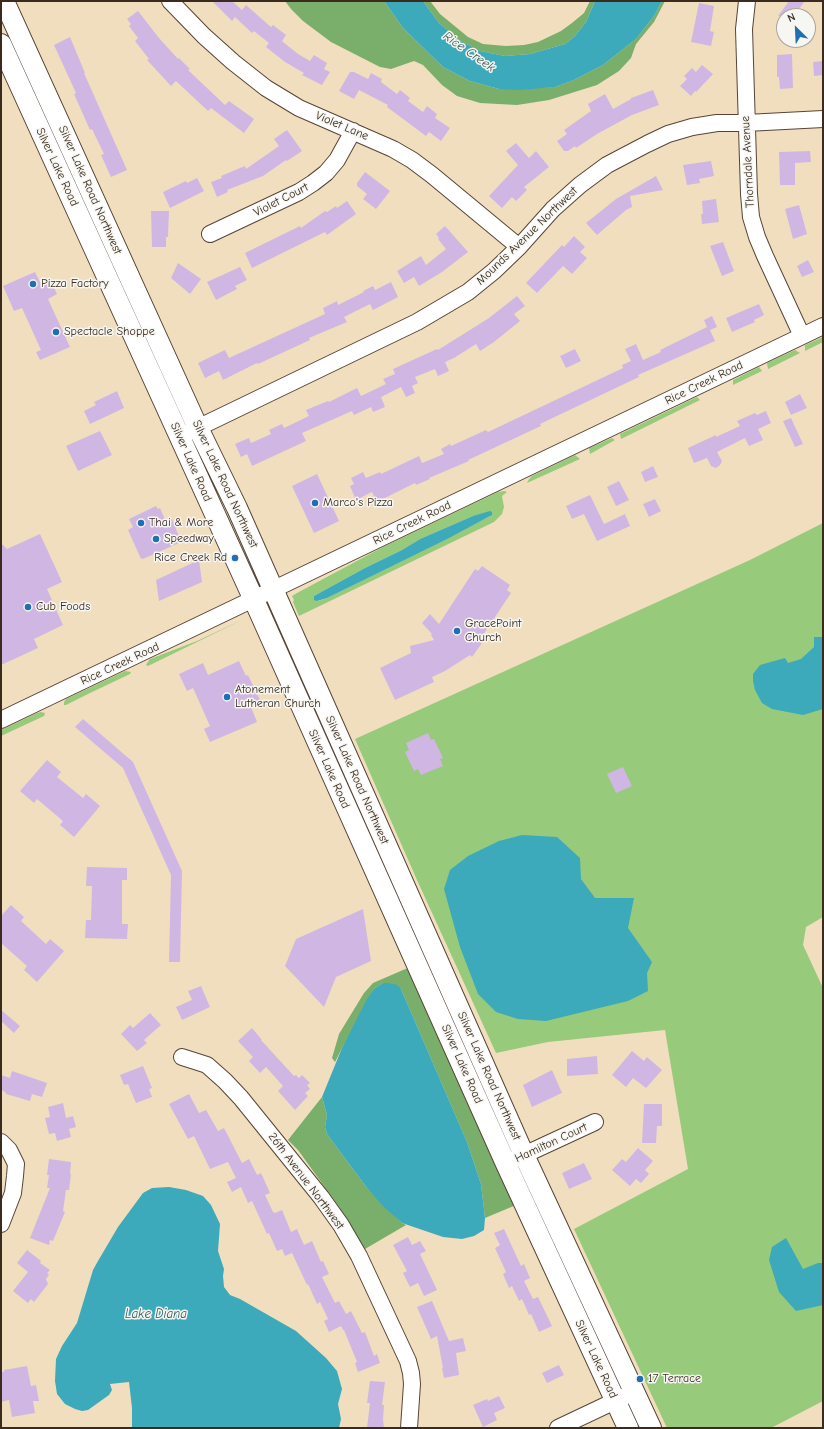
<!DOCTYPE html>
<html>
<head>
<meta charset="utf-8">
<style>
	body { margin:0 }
	#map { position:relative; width:824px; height:1429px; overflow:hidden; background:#f1debf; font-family:"Comic Neue",sans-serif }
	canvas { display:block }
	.frame { position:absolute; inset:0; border:2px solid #3b2a1e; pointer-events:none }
	.north { position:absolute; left:776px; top:8px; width:40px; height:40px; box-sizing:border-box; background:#f6f6f2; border:1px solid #aba49d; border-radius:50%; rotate:336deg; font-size:11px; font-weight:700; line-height:16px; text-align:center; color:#3b2a1e }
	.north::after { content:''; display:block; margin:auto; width:14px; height:18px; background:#1f6fb2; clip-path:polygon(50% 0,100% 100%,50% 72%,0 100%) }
</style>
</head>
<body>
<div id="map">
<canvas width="824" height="1429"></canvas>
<div class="frame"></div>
<div class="north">N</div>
</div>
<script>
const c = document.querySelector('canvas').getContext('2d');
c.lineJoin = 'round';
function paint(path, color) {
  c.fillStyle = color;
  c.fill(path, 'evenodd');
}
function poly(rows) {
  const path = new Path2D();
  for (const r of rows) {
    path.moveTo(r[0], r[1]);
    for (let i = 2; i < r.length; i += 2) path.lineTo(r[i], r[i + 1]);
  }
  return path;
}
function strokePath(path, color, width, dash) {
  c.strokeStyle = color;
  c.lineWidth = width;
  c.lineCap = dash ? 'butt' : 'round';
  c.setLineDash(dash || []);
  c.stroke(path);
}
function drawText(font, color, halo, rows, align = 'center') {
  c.font = font + ' "Comic Neue",sans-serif';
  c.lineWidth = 3;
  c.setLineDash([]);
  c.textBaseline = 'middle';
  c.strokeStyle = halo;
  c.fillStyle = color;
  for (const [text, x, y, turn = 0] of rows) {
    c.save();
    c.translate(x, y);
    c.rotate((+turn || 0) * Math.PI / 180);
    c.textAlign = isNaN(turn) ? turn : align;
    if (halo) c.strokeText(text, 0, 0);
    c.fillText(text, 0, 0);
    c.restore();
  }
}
paint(poly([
	[88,160,199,405,198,406,87,164],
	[823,337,823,342,805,351,805,345],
	[795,350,800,353,768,369,767,363],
	[759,367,762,371,733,385,733,380],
	[697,397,700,400,621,439,620,434],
	[612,438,615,440,590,454,589,448],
	[575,455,580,459,527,483,529,479,532,476],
	[504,491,507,492,502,496,504,507,502,514,494,522,299,616,293,602,294,600,292,596,297,593,383,547,498,492],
	[473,516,490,516,327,598,318,601,314,596,365,568,402,550,420,539],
	[823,523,823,917,806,927,803,945,823,988,823,1401,771,1428,667,1428,574,1229,688,1169,665,1030,548,1042,496,1053,417,880,355,739,750,560],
	[244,619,148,666,146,665,150,659,197,641],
	[125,671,131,672,130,674,90,693,66,705,64,705,64,702,66,699],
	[41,712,45,713,44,716,1,736,1,730,37,713]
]), '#97ca7b');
paint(poly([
	[285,1,384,1,403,28,443,67,470,81,499,89,555,87,574,80,603,65,636,39,654,16,662,1,665,1,654,22,636,44,631,58,619,71,597,85,549,100,517,105,480,103,457,96,442,85,423,65,414,61,391,69,380,67,331,42,303,21,291,9],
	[423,1,430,1,440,14,468,37,483,44,506,46,524,45,538,42,561,31,572,23,584,13,590,1,595,1,586,22,575,36,565,44,530,54,505,56,480,51,459,40,439,23],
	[410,967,482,1131,495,1164,516,1205,485,1218,481,1184,467,1142,401,989,390,983,383,983,375,988,342,1048,335,1062,332,1058,339,1034,364,993,373,983],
	[322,1097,327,1115,325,1127,327,1134,367,1188,402,1223,406,1225,365,1249,339,1207,298,1150,288,1140]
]), '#79ae6b');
paint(poly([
	[384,1,423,1,439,23,459,40,480,51,505,56,530,54,565,44,575,36,586,22,595,1,662,1,654,16,636,39,603,65,574,80,555,87,519,90,499,89,470,81,443,67,403,28],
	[490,511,492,512,492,515,490,516,447,539,327,598,317,601,314,600,314,596,365,568,402,550,420,539,473,516],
	[814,637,823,637,823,709,803,715,772,709,762,703,755,690,753,681,753,674,760,665,785,658,788,663,801,659,814,647],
	[522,835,557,837,580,858,581,879,595,898,634,898,628,928,652,962,647,973,648,991,628,1001,546,1021,518,1019,496,1012,478,994,460,947,444,889,450,870,468,856,499,841],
	[383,983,390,983,397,985,401,989,467,1142,481,1184,485,1218,484,1230,474,1236,462,1239,443,1237,402,1223,383,1206,367,1188,327,1134,325,1127,327,1115,322,1097,342,1048,367,999,375,988],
	[169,1187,186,1190,203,1196,211,1205,220,1224,218,1251,224,1269,223,1276,224,1287,230,1295,240,1299,296,1331,326,1358,337,1371,342,1389,338,1404,341,1419,339,1428,132,1428,132,1408,129,1382,110,1384,112,1390,109,1395,88,1410,82,1411,75,1409,65,1404,57,1394,55,1381,56,1359,62,1346,77,1323,93,1270,98,1261,118,1227,143,1193,152,1188],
	[786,1238,803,1269,818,1263,823,1263,823,1305,796,1311,779,1292,769,1260,772,1247]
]), '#3caabb');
paint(poly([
	[212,1,232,1,242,10,246,5,271,27,273,25,286,35,282,41,298,54,310,61,314,55,327,63,324,69,330,72,322,85,302,75,304,73,285,62,266,47,269,43,254,31,252,33,235,17,232,21],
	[789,1,805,1,799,9,801,11,797,16,778,16],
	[699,3,714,6,710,31,714,32,711,46,691,42],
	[138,11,159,38,178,59,179,58,190,69,188,70,225,105,229,101,254,119,244,133,211,108,208,111,176,81,171,86,147,60,149,59,135,41,138,38,129,26,131,24,127,19],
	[70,37,85,73,84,73,127,170,111,177,101,155,104,154,92,129,90,130,74,94,76,93,54,45],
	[792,54,793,88,780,89,779,77,777,77,777,55],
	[823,61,823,75,814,76,813,62],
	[702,65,713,74,696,92,695,91,691,96,680,86,687,79,684,76,692,68,696,72],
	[350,72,354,72,368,79,371,73,382,79,381,82,397,94,400,90,410,98,408,101,423,112,427,106,437,114,435,118,450,128,441,141,429,132,426,136,387,107,388,105,359,90,354,99,339,91],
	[653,90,659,105,632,115,597,134,576,148,575,146,568,151,564,151,557,141,567,134,564,130,591,111,588,104,605,94,613,109,631,99,631,98],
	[287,130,302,151,287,161,286,160,263,176,227,190,228,192,217,197,211,182,222,178,221,176,245,166,246,169,279,146,274,139],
	[516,143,529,158,536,151,549,167,524,187,527,190,516,201,512,197,502,208,489,196,518,165,506,151],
	[810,151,811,162,795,163,795,185,780,185,779,152],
	[711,161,714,176,699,179,700,183,687,185,683,165],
	[365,172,390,191,376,209,363,199,367,194,357,186,357,183],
	[656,176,663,190,630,196,632,207,626,210,597,235,586,223,616,199],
	[197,178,204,191,170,208,163,192,186,181,187,183],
	[716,199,719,222,702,224,701,214,703,214,702,201],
	[347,201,356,214,327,235,325,232,252,268,245,253,300,226,301,228,325,211,327,212,336,206,337,208],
	[799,205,807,234,793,239,785,209],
	[151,211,169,211,168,237,166,237,166,247,152,247],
	[445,226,468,252,442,272,419,286,414,277,404,283,397,271,421,256,426,265,446,249,438,239,439,238,436,234],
	[574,236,585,247,580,252,587,258,572,274,563,266,537,293,526,283,562,245,564,247],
	[723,242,734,271,722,276,710,246],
	[808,260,814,272,802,277,797,266],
	[178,263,201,279,190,294,171,278],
	[240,267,247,280,235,286,237,289,216,300,207,282],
	[35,272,41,284,50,279,57,294,48,299,70,347,40,360,36,352,41,350,22,308,14,311,3,286],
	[391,282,398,297,373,310,370,304,344,317,347,322,309,338,310,340,258,364,257,363,223,380,219,371,205,378,198,363,225,350,229,358,325,314,323,308,337,301,338,305,364,292,363,291,373,286,375,290],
	[517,296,525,306,514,314,520,321,494,342,480,351,476,344,454,358,445,362,449,371,438,376,435,369,415,377,418,383,412,386,415,393,406,397,401,387,381,397,385,407,373,412,371,407,354,415,352,411,302,433,306,441,252,466,247,454,241,457,235,444,249,438,251,443,271,434,269,430,282,424,284,428,309,416,306,410,328,401,329,402,357,388,361,396,386,384,383,379,395,374,393,369,437,349,438,350,489,318],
	[759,304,764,315,754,320,755,322,732,332,726,318],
	[712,316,717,327,710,330,715,341,638,375,639,377,540,424,541,426,468,460,469,461,429,478,430,479,416,485,415,483,377,502,372,492,356,500,350,486,354,484,351,478,363,472,366,478,380,472,381,474,419,456,422,463,444,454,441,449,450,444,451,446,486,430,488,432,623,368,622,365,631,361,625,349,636,344,643,360,661,352,660,350,707,327,704,320],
	[575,349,581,361,566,368,560,356],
	[117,391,124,408,90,424,84,411,96,405,94,402],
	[800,394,807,408,791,415,785,402],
	[766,411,771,423,758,429,763,440,749,446,745,438,717,452,722,461,720,465,716,468,711,466,707,458,694,463,688,448,716,435,716,437,740,426,737,421,755,413,757,415],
	[791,418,803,444,795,447,783,421],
	[100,431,112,455,78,471,66,446],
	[653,466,658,477,645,482,641,472],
	[317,474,339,521,314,533,292,486],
	[619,481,629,500,616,506,607,487],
	[590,495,604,524,625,514,630,526,597,541,584,514,572,519,566,506],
	[655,499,661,511,649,517,643,504],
	[156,506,158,509,160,508,166,522,172,519,180,539,180,541,179,542,179,543,143,559,142,558,141,559,128,530,133,527,129,519],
	[40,534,62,582,47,589,63,625,34,639,38,648,1,665,1,543,7,549],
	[199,560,202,582,159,601,156,580],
	[482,566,510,585,507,590,511,593,479,641,482,643,472,657,470,655,445,671,432,677,434,682,395,700,380,668,411,653,410,646,434,640,431,635,432,634,422,623,430,614,439,624,475,569,478,571],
	[239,661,246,676,248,675,261,702,251,707,257,722,210,742,204,729,210,726,193,688,187,691,179,674,203,663,208,675],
	[83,719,133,762,182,871,180,962,169,962,171,875,123,768,75,727],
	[428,733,431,740,434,739,443,758,440,759,443,766,421,775,418,769,414,771,405,752,409,750,406,743],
	[47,760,61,772,57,777,83,798,86,794,100,806,74,837,60,825,63,821,37,799,34,803,20,791],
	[623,767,632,786,616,793,607,774],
	[87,867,127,868,127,880,122,880,122,924,128,924,127,939,85,938,86,920,91,920,92,886,86,886],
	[11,905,24,917,21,921,46,944,50,939,64,951,37,982,24,970,27,966,1,943,1,916],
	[363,909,371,961,336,977,324,1007,285,966,296,939],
	[201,986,210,1007,182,1020,176,1007,192,1000,188,991],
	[1,1010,20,1026,14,1033,1,1021],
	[150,1013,161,1025,144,1040,147,1043,137,1051,121,1034,130,1025,133,1028],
	[252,1028,262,1040,261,1040,294,1076,296,1075,299,1078,302,1075,310,1083,307,1085,310,1089,305,1093,308,1096,295,1110,278,1091,283,1086,266,1067,260,1073,249,1061,253,1057,238,1041],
	[632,1051,644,1061,647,1057,662,1070,646,1088,633,1078,626,1087,612,1075],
	[597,1056,598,1074,567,1076,567,1059],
	[143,1066,152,1088,149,1089,152,1097,136,1103,128,1084,124,1085,120,1075],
	[552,1070,562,1093,532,1107,523,1085],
	[12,1071,47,1083,42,1097,32,1094,30,1101,6,1094,5,1092,1,1090,1,1075,10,1078],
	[189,1094,199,1113,206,1110,218,1131,224,1128,242,1163,249,1159,257,1175,261,1173,270,1193,265,1195,273,1212,275,1213,282,1210,291,1232,297,1229,304,1245,312,1241,321,1262,323,1261,329,1274,322,1277,335,1303,339,1301,346,1314,351,1311,362,1333,365,1332,374,1356,377,1354,380,1363,358,1372,355,1363,357,1362,344,1330,343,1330,341,1326,329,1332,324,1321,328,1319,320,1302,317,1304,308,1284,307,1285,292,1253,285,1256,282,1249,277,1251,269,1233,267,1234,252,1201,248,1203,241,1187,232,1192,227,1182,236,1178,228,1162,210,1169,194,1136,188,1139,169,1104],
	[63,1103,66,1118,73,1116,76,1127,69,1129,71,1137,57,1141,55,1133,49,1134,45,1118,50,1117,48,1107],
	[644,1104,662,1104,662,1126,657,1126,656,1143,642,1143],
	[638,1148,653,1161,645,1170,649,1174,641,1183,636,1179,630,1186,612,1170,622,1159,626,1162],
	[49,1159,71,1162,70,1174,71,1174,69,1190,66,1190,63,1211,65,1212,53,1241,50,1240,49,1245,30,1238,50,1188,47,1188,49,1175,47,1175],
	[584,1163,592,1179,569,1189,562,1173],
	[504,1229,521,1266,524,1264,530,1278,524,1281,533,1299,538,1297,552,1326,539,1332,531,1314,529,1315,522,1299,519,1301,512,1286,509,1288,503,1274,506,1272,495,1248,500,1245,494,1233],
	[408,1237,412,1245,420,1241,426,1251,420,1254,437,1290,424,1296,418,1283,410,1287,403,1273,407,1271,393,1245],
	[27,1250,41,1261,40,1263,50,1270,47,1273,49,1275,46,1279,48,1284,34,1302,31,1299,28,1303,13,1291,28,1272,17,1263],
	[432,1301,449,1341,463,1338,466,1351,456,1353,459,1375,444,1378,442,1368,443,1368,437,1336,431,1339,417,1307],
	[559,1365,564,1375,547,1383,542,1373],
	[27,1366,31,1386,36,1385,39,1401,33,1401,35,1413,12,1417,9,1400,1,1402,1,1372,4,1372,4,1370],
	[370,1381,385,1382,382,1405,384,1405,383,1420,384,1428,367,1428,370,1403,367,1403],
	[499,1396,505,1408,494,1413,497,1420,483,1427,473,1405,487,1399,488,1401]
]), '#d0b7e3');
const minor = poly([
	[170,1,204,36,233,62,266,88,299,108,393,149,412,160,432,175,519,247],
	[747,1,744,29,749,194,751,217,757,237,765,256,802,336],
	[210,234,299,192,313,183,326,173,337,160,353,131],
	[187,433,417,322,468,292,494,271,519,247,553,209,580,185,607,165,647,144,668,134,692,127,717,123,746,123,823,119],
	[1,720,823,326],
	[182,1057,207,1065,225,1081,241,1098,321,1197,341,1225,359,1256,408,1361,411,1373,412,1384,409,1428],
	[1,1142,9,1150,16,1164,15,1176,13,1193,1,1224],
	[513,1160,595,1122],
	[558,1428,634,1392]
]);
const major = poly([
	[4,1,198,428,237,508,524,1155,651,1428],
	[1,44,254,600,506,1164,628,1428]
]);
strokePath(minor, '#564536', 18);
strokePath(major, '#564536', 22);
strokePath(minor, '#fff', 16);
strokePath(major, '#fff', 20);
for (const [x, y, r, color] of [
	[33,284,4,"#1f6fb2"],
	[56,332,4,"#1f6fb2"],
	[315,503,4,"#1f6fb2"],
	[141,523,4,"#1f6fb2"],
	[156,539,4,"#1f6fb2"],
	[235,558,4,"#1f6fb2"],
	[28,607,4,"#1f6fb2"],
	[457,631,4,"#1f6fb2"],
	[227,697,4,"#1f6fb2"],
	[640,1379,4,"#1f6fb2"]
]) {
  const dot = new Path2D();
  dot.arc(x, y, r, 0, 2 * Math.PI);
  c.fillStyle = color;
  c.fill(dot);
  strokePath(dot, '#f6f6f2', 1.5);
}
drawText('12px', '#3b2a1e', '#f6f6f2', [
	["Violet Lane",342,126,23],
	["Thorndale Avenue",748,162,-93],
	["Silver Lake Road",57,167,65],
	["Silver Lake Road Northwest",90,190,66],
	["Violet Court",281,200,-27],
	["Mounds Avenue Northwest",527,236,-44],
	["Rice Creek Road",704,383,-26],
	["Silver Lake Road",191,462,66],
	["Silver Lake Road Northwest",225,484,65],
	["Rice Creek Road",412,523,-26],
	["Rice Creek Road",120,664,-25],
	["Silver Lake Road",329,769,66],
	["Silver Lake Road Northwest",357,780,66],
	["Silver Lake Road",462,1064,66],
	["Silver Lake Road Northwest",489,1076,66],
	["Hamilton Court",551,1143,-25],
	["26th Avenue Northwest",306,1181,53],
	["Silver Lake Road",596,1359,65]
]);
drawText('12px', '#3b2a1e', '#f6f6f2', [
	["Pizza Factory",41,284],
	["Spectacle Shoppe",64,332],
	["Marco's Pizza",323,503],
	["Thai & More",149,523],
	["Speedway",164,539],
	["Rice Creek Rd",227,558,"right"],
	["Cub Foods",36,607],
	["GracePoint",465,624],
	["Church",465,638],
	["Atonement",235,690],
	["Lutheran Church",235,704],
	["17 Terrace",648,1379]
], 'left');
drawText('italic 13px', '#3b5d5d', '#f6f6f2', [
	["Rice Creek",469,52,35],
	["Lake Diana",156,1314]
]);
</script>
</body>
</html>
